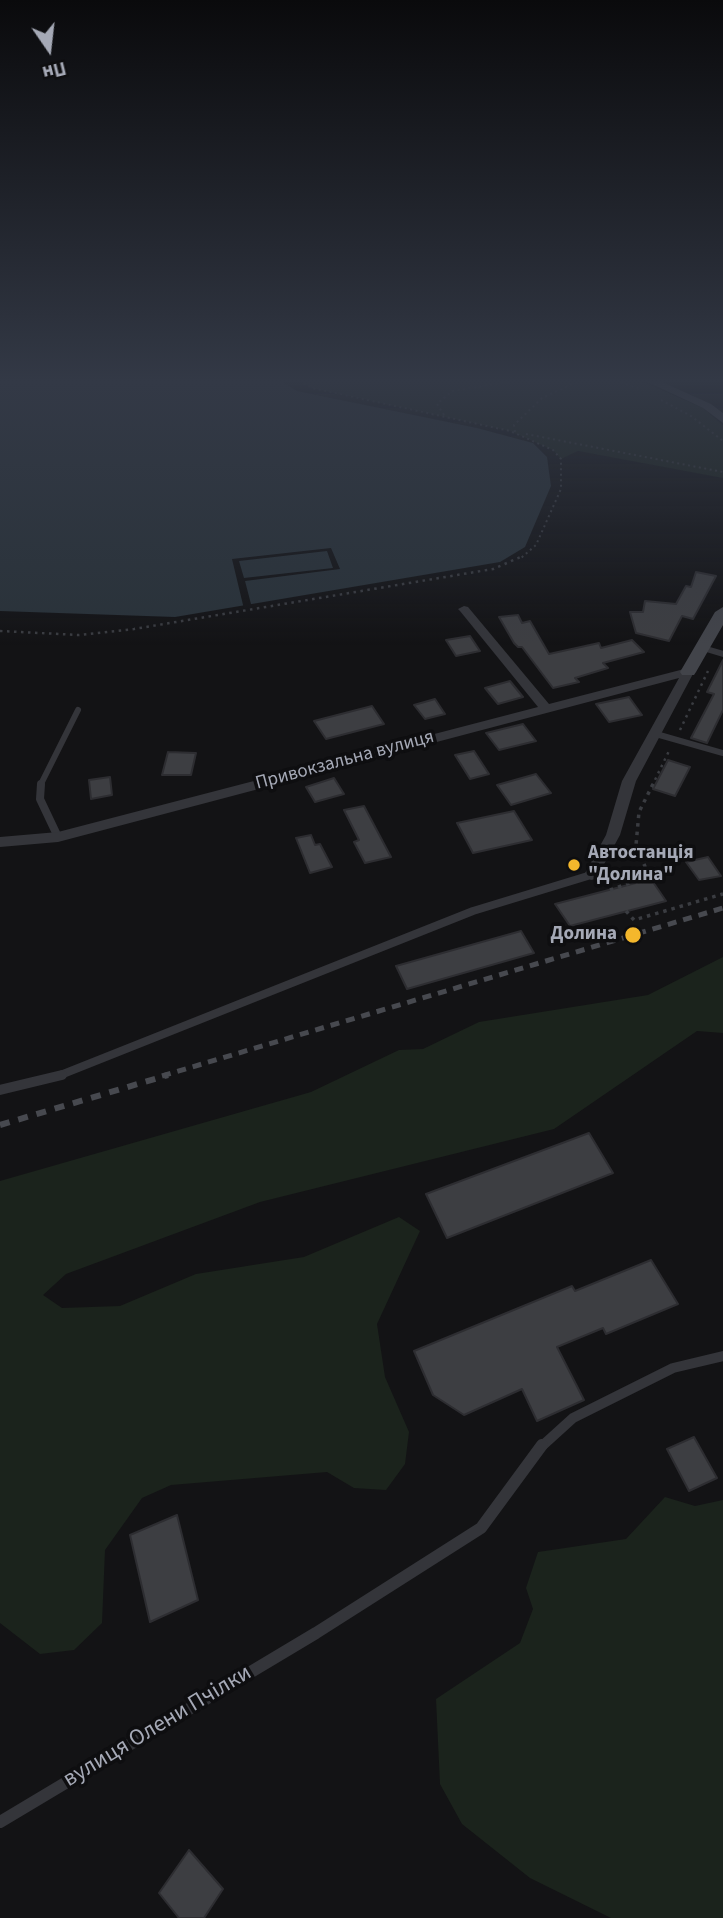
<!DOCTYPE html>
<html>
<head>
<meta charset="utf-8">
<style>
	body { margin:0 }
	#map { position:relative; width:723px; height:1918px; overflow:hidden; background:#131315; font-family:"Source Sans 3",sans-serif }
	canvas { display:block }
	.north { position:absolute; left:14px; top:14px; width:70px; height:70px; -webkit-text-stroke:5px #0e0e10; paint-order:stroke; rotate:166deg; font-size:19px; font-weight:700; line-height:28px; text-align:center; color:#a5a9b6 }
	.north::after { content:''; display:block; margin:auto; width:24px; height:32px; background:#a5a9b6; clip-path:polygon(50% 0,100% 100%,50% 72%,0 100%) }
</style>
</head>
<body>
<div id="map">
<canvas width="723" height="1918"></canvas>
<div class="north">Пн</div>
</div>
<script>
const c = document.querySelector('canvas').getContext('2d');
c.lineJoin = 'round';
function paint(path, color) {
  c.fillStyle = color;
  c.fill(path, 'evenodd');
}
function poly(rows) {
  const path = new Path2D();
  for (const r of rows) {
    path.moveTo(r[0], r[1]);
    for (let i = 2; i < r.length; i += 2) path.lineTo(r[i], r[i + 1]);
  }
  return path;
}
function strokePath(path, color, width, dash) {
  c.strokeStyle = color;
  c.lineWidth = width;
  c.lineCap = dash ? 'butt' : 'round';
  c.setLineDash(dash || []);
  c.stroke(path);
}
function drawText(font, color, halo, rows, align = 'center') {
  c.font = font + ' "Source Sans 3",sans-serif';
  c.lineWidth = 7;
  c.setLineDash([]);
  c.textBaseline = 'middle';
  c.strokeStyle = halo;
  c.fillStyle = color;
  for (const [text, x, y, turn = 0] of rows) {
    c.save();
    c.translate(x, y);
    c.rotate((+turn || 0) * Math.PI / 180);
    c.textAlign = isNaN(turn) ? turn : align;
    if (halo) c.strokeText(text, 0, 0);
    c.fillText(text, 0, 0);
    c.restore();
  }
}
paint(poly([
	[294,378,634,378,703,408,723,425,723,478,578,451,561,459,553,450,510,431,312,388],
	[723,957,723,1033,697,1031,554,1129,260,1202,66,1274,43,1295,62,1308,120,1306,196,1274,304,1257,399,1217,420,1231,377,1324,385,1377,409,1432,405,1464,386,1490,354,1488,327,1472,171,1485,142,1498,105,1550,102,1623,74,1650,40,1654,0,1623,0,1181,311,1092,399,1050,423,1049,479,1022,648,995],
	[665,1497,695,1506,723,1500,723,1918,611,1918,530,1878,462,1824,440,1784,436,1699,520,1643,533,1609,526,1588,538,1552,626,1539]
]), '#1b231c');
paint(poly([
	[0,378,276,378,297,391,477,428,533,443,547,457,551,486,525,547,500,562,175,617,0,611]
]), '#293239');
paint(poly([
	[331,548,340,569,245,581,252,608,244,609,232,559],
	[327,551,333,568,244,578,239,561]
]), '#131315');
const building = poly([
	[696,572,716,576,693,619,682,616,669,641,636,633,630,612,643,612,645,601,676,604,686,586,691,587,696,572],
	[518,615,522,623,530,621,549,654,599,643,601,648,632,640,644,652,603,663,608,668,575,678,579,682,553,688,522,647,518,647,514,643,499,617,518,615],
	[470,636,480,651,456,656,446,640,470,636],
	[723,660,723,710,707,743,691,738,714,694,707,692,723,660],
	[510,681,523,697,498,704,485,688,510,681],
	[629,697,642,715,609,722,596,704,629,697],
	[435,699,445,714,425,719,414,705,435,699],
	[372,706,384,724,326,739,314,721,372,706],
	[523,724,536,741,499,750,486,733,523,724],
	[474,751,489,774,470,779,455,755,474,751],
	[168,752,196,753,191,775,162,775,168,752],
	[668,760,690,767,675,796,653,789,668,760],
	[536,774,551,793,511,805,497,785,536,774],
	[110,777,112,795,91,799,89,780,110,777],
	[334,778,344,794,315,802,306,787,334,778],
	[364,806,391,857,365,863,354,842,359,840,344,810,364,806],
	[514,811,532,840,473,853,457,823,514,811],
	[311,835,315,845,320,844,332,867,310,873,296,838,311,835],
	[708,857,721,876,699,880,686,862,708,857],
	[651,879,666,901,570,926,555,904,651,879],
	[521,931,534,953,407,989,396,966,521,931],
	[589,1133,613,1173,447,1238,426,1194,589,1133],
	[651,1260,678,1304,606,1334,603,1328,557,1347,584,1400,537,1421,522,1389,464,1415,433,1395,414,1351,572,1286,575,1291,651,1260],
	[694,1437,717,1478,689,1491,667,1449,694,1437],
	[177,1515,198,1600,150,1622,130,1535,177,1515],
	[189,1850,223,1889,204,1918,179,1918,159,1893,189,1850]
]);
paint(building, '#3d3e42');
strokePath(building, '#2d2d31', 2);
strokePath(poly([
	[294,378,312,388,510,431,553,450,561,459,561,489,536,545,521,558],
	[611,378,639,389],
	[717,378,723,380],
	[661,400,691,416,723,441],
	[444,415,437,404,452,391,535,378],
	[515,432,514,425,542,398,585,378],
	[526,434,723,472]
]), '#3a3c41', 2, [2, 3.5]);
strokePath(poly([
	[0,631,79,635,134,629,493,569,523,556],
	[680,730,708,671],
	[652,786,670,749]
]), '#3a3c41', 2.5, [2.5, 4.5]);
strokePath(poly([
	[610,890,649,876,636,845,639,812,653,784],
	[626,911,634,920,723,894]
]), '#3a3c41', 3.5, [3.5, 5]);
strokePath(poly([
	[703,648,723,654],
	[656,734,723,753],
	[40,786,78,710]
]), '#34353a', 6);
strokePath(poly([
	[41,784,40,799,58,837],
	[58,1076,473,911,591,875]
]), '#34353a', 8);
strokePath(poly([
	[0,1090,62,1075],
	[541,1447,573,1418,673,1368,723,1356]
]), '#34353a', 10);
strokePath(poly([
	[0,1822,316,1633,481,1528,542,1445]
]), '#34353a', 12);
paint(poly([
	[464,606,468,607,549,704,688,668,694,672,636,781,620,835,596,879,591,880,584,875,606,835,622,781,679,678,58,842,0,847,0,837,58,832,538,707,460,611,458,609,464,606]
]), '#34353a');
paint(poly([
	[639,378,653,378,711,404,723,413,723,423,703,408,639,378],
	[723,607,723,625,696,672,694,675,682,675,680,672,715,612,723,607]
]), '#42444a');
strokePath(poly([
	[162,1076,723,908]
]), '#47494f', 5, [9, 7]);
strokePath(poly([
	[0,1125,168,1075]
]), '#47494f', 6, [10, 9]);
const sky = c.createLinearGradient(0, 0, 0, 646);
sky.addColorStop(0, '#0a0a0c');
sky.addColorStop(0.59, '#333946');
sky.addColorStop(1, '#33394600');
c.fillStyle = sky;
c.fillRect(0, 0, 723, 646);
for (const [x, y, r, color] of [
	[574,865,7,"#f4b72c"],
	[633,935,9,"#f4b72c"]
]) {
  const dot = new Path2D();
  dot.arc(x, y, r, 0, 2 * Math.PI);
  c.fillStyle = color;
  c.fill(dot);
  strokePath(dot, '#0e0e10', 2.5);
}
drawText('19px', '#a5a9b6', '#0e0e10', [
	["Привокзальна вулиця",345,761,-15]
]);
drawText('bold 19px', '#a5a9b6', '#0e0e10', [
	["Автостанція",588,854],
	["\"Долина\"",588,876],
	["Долина",617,935,"right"]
], 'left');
drawText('23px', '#a5a9b6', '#0e0e10', [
	["вулиця Олени Пчілки",158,1727,-31]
]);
</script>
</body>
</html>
